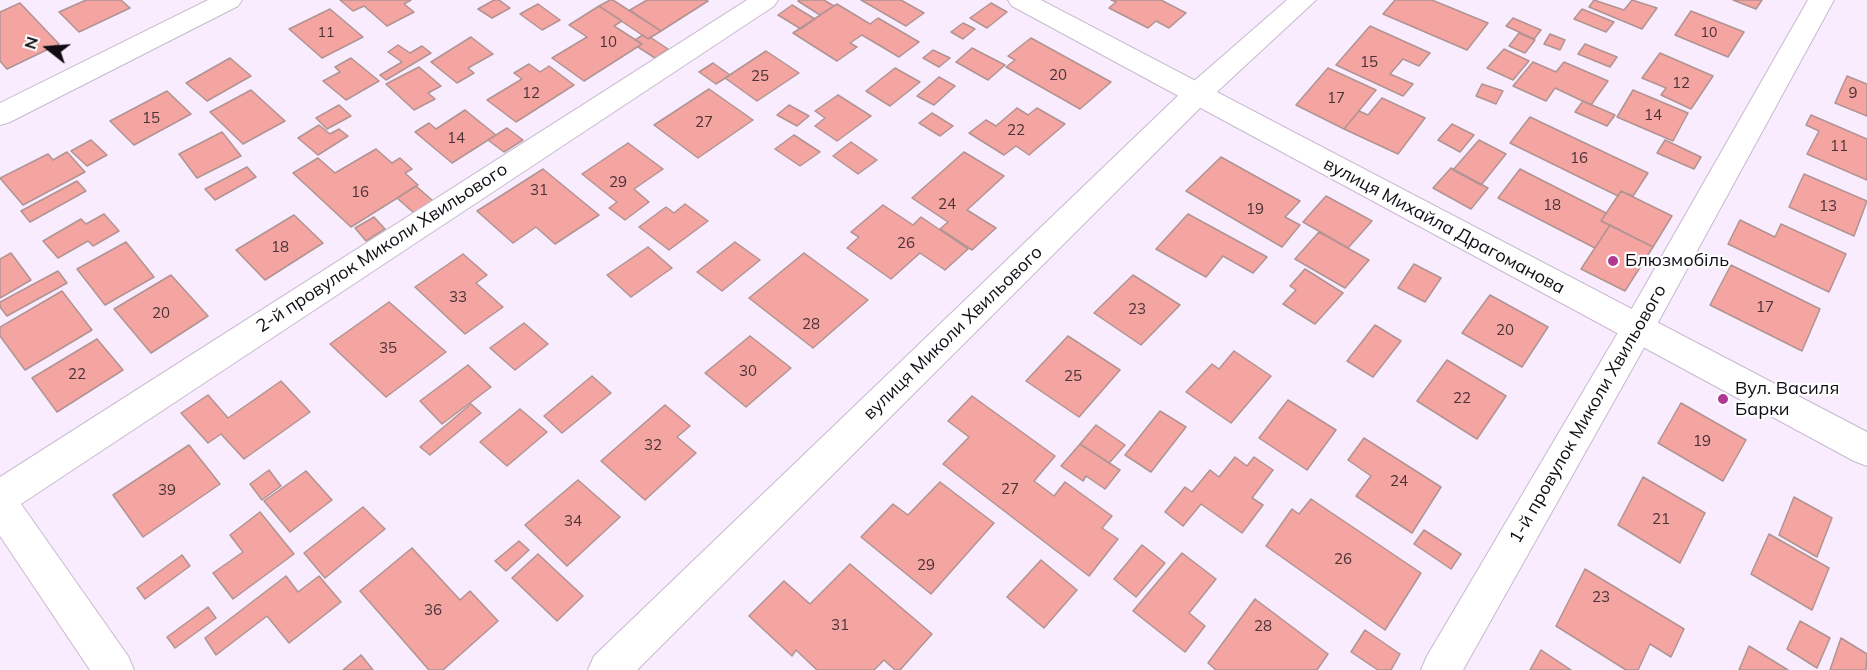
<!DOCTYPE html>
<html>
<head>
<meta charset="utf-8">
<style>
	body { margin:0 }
	#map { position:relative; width:1867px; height:670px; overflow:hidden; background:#f8ecfe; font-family:Mulish,sans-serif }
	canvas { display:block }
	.north { position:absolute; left:18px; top:18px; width:60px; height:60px; -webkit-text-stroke:4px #fefefe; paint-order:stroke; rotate:287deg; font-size:16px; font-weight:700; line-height:24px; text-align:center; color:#110c14 }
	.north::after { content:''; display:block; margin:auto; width:21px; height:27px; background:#110c14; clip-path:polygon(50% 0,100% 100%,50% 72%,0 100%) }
</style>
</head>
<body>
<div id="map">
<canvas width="1867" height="670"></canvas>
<div class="north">N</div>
</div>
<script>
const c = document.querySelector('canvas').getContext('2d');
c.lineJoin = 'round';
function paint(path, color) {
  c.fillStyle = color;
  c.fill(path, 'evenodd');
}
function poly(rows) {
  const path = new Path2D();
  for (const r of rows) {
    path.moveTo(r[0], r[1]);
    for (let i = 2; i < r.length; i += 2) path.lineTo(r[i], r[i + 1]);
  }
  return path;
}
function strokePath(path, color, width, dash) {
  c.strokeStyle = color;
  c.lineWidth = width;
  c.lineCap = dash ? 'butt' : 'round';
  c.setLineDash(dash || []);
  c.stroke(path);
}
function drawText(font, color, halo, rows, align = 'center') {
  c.font = font + ' Mulish,sans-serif';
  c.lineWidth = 4.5;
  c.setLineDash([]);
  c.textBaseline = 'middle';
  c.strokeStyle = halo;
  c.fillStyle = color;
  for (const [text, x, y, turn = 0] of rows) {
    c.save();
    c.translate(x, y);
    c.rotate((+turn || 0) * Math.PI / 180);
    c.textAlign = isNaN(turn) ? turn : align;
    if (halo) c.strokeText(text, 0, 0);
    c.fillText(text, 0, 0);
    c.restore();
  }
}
const building = poly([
	[86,0,121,0,130,8,79,32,59,12,86,0],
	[340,0,411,0,404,4,414,12,387,26,364,6,353,11,340,0],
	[494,0,499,0,510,8,492,18,478,9,494,0],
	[610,0,613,0,661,31,648,39,599,6,610,0],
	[647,0,707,0,708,1,661,31,630,10,647,0],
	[800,0,824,0,834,6,820,15,798,1,800,0],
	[861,0,901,0,924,13,906,26,861,0],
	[1111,0,1161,0,1186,13,1169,28,1156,21,1148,28,1109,8,1116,2,1111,0],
	[1395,0,1432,0,1488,23,1467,50,1383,14,1395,0],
	[1594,0,1624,10,1632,0,1657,8,1642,29,1589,7,1594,0],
	[1733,0,1762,0,1756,9,1733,0],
	[20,3,59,44,7,69,0,61,0,12,20,3],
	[991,3,1007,12,987,28,970,18,991,3],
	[538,4,560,20,542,30,520,14,538,4],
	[837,4,870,24,878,18,919,42,899,57,862,35,850,43,857,47,837,61,793,33,837,4],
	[792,5,815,19,801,29,778,15,792,5],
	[599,6,622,21,614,26,642,44,584,81,552,58,587,37,569,25,599,6],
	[330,9,363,37,322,58,289,29,330,9],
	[1582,9,1614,22,1606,32,1574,19,1582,9],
	[1691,11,1744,32,1728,57,1675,35,1691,11],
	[1513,18,1541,30,1534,39,1506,26,1513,18],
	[963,23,975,29,963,39,951,32,963,23],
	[1370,26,1430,53,1419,66,1403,59,1390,74,1413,84,1403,96,1336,65,1370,26],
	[1519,33,1535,40,1525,53,1509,46,1519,33],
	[1550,34,1565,40,1560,50,1544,44,1550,34],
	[643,35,648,39,650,37,668,49,655,58,638,47,642,44,635,40,643,35],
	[471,37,493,54,468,68,474,73,457,83,431,62,471,37],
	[1031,38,1111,82,1080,109,1006,67,1015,60,1008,56,1031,38],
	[1585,44,1617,57,1610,67,1578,54,1585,44],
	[398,45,410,53,422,46,431,53,386,80,380,75,402,62,388,52,398,45],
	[972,48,1005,65,988,80,956,62,972,48],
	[1504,49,1529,61,1513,80,1487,68,1504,49],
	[933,50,950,58,939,67,923,58,933,50],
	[766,51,799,73,757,101,725,78,766,51],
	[1660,53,1713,76,1691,109,1661,95,1666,88,1642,78,1660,53],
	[230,58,251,76,207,101,186,83,230,58],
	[351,58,379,81,346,100,323,81,340,72,335,67,351,58],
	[1533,62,1556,72,1564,62,1608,81,1591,105,1555,88,1546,101,1513,86,1533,62],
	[713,63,730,75,716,84,699,72,713,63],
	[529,64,540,72,549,66,574,85,516,122,487,100,522,79,514,73,529,64],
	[419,67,441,86,428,93,435,99,414,110,386,84,419,67],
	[895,68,920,82,890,106,866,91,895,68],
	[1328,68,1376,90,1344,129,1296,105,1328,68],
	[1847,76,1867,84,1867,116,1835,103,1847,76],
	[939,77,955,86,934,105,917,96,939,77],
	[1482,84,1503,91,1496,104,1476,96,1482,84],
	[709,89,753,120,698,158,654,125,709,89],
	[251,90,285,121,243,144,210,112,251,90],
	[1633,90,1688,113,1673,141,1617,117,1633,90],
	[167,91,191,114,134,145,110,121,167,91],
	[838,95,871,116,837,141,815,126,825,118,815,111,838,95],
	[1382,98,1425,118,1398,154,1344,129,1359,111,1368,115,1382,98],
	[1583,101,1615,115,1607,126,1575,112,1583,101],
	[339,105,351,116,327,129,316,118,339,105],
	[789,105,809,116,797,126,777,115,789,105],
	[1017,108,1028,115,1037,108,1065,124,1029,155,1016,146,1004,155,969,133,986,120,996,126,1017,108],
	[465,110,496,135,452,163,415,132,429,123,436,129,465,110],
	[932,113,953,126,940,136,919,123,932,113],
	[1811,115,1867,139,1867,180,1807,154,1819,131,1806,125,1811,115],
	[1530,117,1648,173,1633,196,1621,191,1618,196,1510,143,1530,117],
	[1452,124,1474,135,1460,152,1438,140,1452,124],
	[319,125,330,134,339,129,348,136,318,155,298,138,319,125],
	[507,128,523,140,504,152,488,140,507,128],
	[222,132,241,156,197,178,179,154,222,132],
	[794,135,820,152,800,166,775,149,794,135],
	[91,140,107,155,87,166,71,151,91,140],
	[1479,140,1506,154,1481,185,1453,170,1479,140],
	[1665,140,1701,157,1694,169,1657,153,1665,140],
	[851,142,877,160,858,174,833,156,851,142],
	[628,143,663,169,634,189,649,202,625,220,609,208,617,202,582,174,628,143],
	[376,149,392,163,400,158,412,169,405,173,418,185,351,227,293,173,318,158,335,173,376,149],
	[67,152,85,172,23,205,0,178,48,154,53,160,67,152],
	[964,152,1004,176,967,210,996,228,972,250,940,229,948,222,912,198,964,152],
	[1221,157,1300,201,1285,217,1300,225,1282,247,1186,191,1221,157],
	[247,167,256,177,215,200,205,189,247,167],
	[1451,168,1488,188,1471,209,1433,188,1451,168],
	[543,169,599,215,555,244,536,227,513,243,477,211,543,169],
	[1520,169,1606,213,1601,221,1610,225,1595,248,1498,198,1520,169],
	[1804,174,1867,201,1854,236,1789,207,1804,174],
	[77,181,86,191,30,222,21,211,77,181],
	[416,186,433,201,414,213,397,198,416,186],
	[1621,191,1672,216,1653,247,1601,221,1621,191],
	[1326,196,1372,221,1348,248,1303,222,1326,196],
	[685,204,708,221,669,250,639,227,666,207,674,213,685,204],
	[883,205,913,225,921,217,968,249,945,270,920,253,891,279,847,248,859,237,851,232,883,205],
	[104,214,119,231,93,246,88,241,58,258,43,241,81,219,86,224,104,214],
	[1188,214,1267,257,1253,273,1223,256,1206,277,1156,249,1188,214],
	[294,215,323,243,265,280,236,250,294,215],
	[374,217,385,229,366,241,355,228,374,217],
	[1740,220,1775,237,1781,224,1846,254,1829,292,1728,244,1740,220],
	[1610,225,1653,247,1625,291,1581,269,1610,225],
	[1319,232,1369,260,1345,288,1295,259,1319,232],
	[126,242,154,277,105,305,77,269,126,242],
	[735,242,760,260,722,291,697,272,735,242],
	[648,247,672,268,631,297,607,275,648,247],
	[11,253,31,280,0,298,0,259,11,253],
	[804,253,868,300,813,348,749,298,804,253],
	[463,254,487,275,476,283,503,307,465,334,415,287,463,254],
	[1414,264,1441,278,1425,302,1398,288,1414,264],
	[1731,265,1820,309,1802,351,1710,305,1731,265],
	[1305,269,1343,293,1315,324,1283,304,1296,290,1290,286,1305,269],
	[58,271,67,283,7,316,0,307,0,302,58,271],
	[171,275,208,316,151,353,114,309,171,275],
	[1133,275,1180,305,1141,345,1094,313,1133,275],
	[62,291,92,330,25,370,0,336,0,327,62,291],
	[1490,295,1548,327,1522,367,1462,333,1490,295],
	[389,302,446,352,386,397,330,344,389,302],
	[524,323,548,344,515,370,490,348,524,323],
	[1375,325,1401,341,1373,377,1347,361,1375,325],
	[750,336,791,368,746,407,705,373,750,336],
	[1068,336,1120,370,1079,417,1026,381,1068,336],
	[97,339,123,370,57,412,32,378,97,339],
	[1234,351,1271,376,1231,423,1186,392,1212,364,1219,369,1234,351],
	[1447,360,1506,396,1477,439,1417,401,1447,360],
	[468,365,491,387,442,424,420,401,468,365],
	[592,376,611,393,562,433,544,416,592,376],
	[281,381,310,412,244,459,221,434,208,443,181,413,208,395,228,418,281,381],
	[972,396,1055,456,1034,481,1054,496,1065,482,1112,516,1102,528,1118,539,1089,576,943,464,969,437,948,421,972,396],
	[1288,400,1336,430,1307,470,1259,438,1288,400],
	[1681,403,1746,440,1723,481,1658,443,1681,403],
	[471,404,481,413,430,455,420,447,471,404],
	[665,405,690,426,677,437,696,453,645,500,601,461,665,405],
	[520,409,547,432,507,466,480,442,520,409],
	[1160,411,1186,427,1151,472,1125,455,1160,411],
	[1096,425,1125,445,1109,463,1080,444,1096,425],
	[1364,438,1441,487,1412,533,1356,496,1371,476,1348,460,1364,438],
	[1080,444,1120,470,1105,489,1086,476,1083,481,1061,466,1080,444],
	[189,445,220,484,143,537,113,495,189,445],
	[1235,457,1247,466,1254,457,1273,470,1252,498,1263,505,1242,533,1201,504,1183,526,1165,512,1185,487,1192,492,1210,470,1219,477,1235,457],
	[269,470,281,486,262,500,250,484,269,470],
	[306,471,332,500,290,532,264,501,306,471],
	[1643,477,1705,513,1680,563,1618,525,1643,477],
	[578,480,620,517,567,566,525,525,578,480],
	[940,482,994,523,931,594,861,537,893,504,908,515,940,482],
	[1794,497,1832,518,1817,557,1779,535,1794,497],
	[1311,499,1421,573,1385,630,1266,546,1292,509,1299,514,1311,499],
	[363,507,385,529,325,578,304,553,363,507],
	[260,512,294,554,233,599,213,573,243,552,230,535,260,512],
	[1424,530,1461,554,1451,569,1414,544,1424,530],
	[1769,534,1829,568,1812,610,1751,574,1769,534],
	[519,541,529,550,506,571,495,561,519,541],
	[1142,545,1165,563,1136,597,1114,579,1142,545],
	[412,548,460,600,470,591,498,621,443,670,429,670,360,591,412,548],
	[1182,553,1216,579,1189,613,1205,626,1185,652,1133,611,1182,553],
	[538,554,583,596,557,621,512,578,538,554],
	[182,555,190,566,145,599,137,588,182,555],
	[1041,560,1077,590,1044,628,1007,597,1041,560],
	[850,564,932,634,900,670,895,670,884,660,874,670,817,670,796,650,792,656,749,616,784,581,810,604,850,564],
	[1585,569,1684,629,1671,657,1650,644,1638,670,1626,670,1556,626,1585,569],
	[286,576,298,592,319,576,341,602,289,643,267,616,216,655,205,638,286,576],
	[1255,599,1328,654,1317,670,1216,670,1208,663,1255,599],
	[208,607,216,618,175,648,167,637,208,607],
	[1800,621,1830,638,1817,668,1787,649,1800,621],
	[1365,630,1400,654,1391,670,1378,670,1351,652,1365,630],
	[1841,638,1867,654,1866,670,1830,670,1841,638],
	[1749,646,1788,670,1739,670,1749,646],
	[1541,650,1571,670,1530,670,1541,650],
	[361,655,373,670,343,670,361,655]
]);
paint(building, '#f4a4a1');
strokePath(building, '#b19492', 1.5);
const minor = poly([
	[208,0,242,0,238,6,10,122,0,125,0,103,208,0],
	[747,0,778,0,774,6,21,504,128,656,134,670,90,670,0,536,0,477,747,0],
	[1287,0,1316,0,1206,102,637,670,588,670,594,656,1186,88,1287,0],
	[1808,0,1834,0,1650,337,1463,670,1421,670,1427,656,1626,319,1808,0]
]);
const tertiary = poly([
	[1008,0,1041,0,1867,432,1867,466,1854,461,1012,6,1008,0]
]);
strokePath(minor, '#c8b9cf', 2);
strokePath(tertiary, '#c8b9cf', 2);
paint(minor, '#fff');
paint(tertiary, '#fff');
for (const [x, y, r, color] of [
	[1613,261,6,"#ad3992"],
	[1723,399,6,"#ad3992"]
]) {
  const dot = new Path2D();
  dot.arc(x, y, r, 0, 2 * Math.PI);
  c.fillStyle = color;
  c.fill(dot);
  strokePath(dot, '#fefefe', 2);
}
drawText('14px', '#4a3237', null, [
	["11",326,33],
	["10",1709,33]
]);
drawText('15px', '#4a3237', null, [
	["10",608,42],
	["15",1369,62],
	["20",1058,75],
	["25",760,76],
	["12",1681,83],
	["12",531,93],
	["9",1853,93],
	["17",1336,98],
	["14",1653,115],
	["15",151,118],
	["27",704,122],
	["22",1016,130],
	["14",456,138],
	["11",1839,146],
	["16",1579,158],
	["29",618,182],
	["31",539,190],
	["16",360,192],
	["24",947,204],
	["18",1552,205],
	["13",1828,206],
	["19",1255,209],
	["26",906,243],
	["18",280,247],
	["33",458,297],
	["17",1765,307],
	["23",1137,309],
	["20",161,313],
	["28",811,324],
	["20",1505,330],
	["35",388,348],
	["30",748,371],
	["22",77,374],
	["25",1073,376],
	["22",1462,398],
	["19",1702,441],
	["32",653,445],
	["24",1399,481],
	["27",1010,489],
	["39",167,490],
	["21",1661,519],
	["34",573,521],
	["26",1343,559],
	["29",926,565],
	["23",1601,597],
	["36",433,610],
	["31",840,625],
	["28",1263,626]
]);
drawText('18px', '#110c14', '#fefefe', [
	["вулиця Михайла Драгоманова",1444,226,28],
	["2-й провулок Миколи Хвильового",382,248,-33],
	["вулиця Миколи Хвильового",953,333,-44],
	["1-й провулок Миколи Хвильового",1588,414,-60]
]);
drawText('18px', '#110c14', '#fefefe', [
	["Блюзмобіль",1625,261],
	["Вул. Василя",1735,389],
	["Барки",1735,410]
], 'left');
</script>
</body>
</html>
